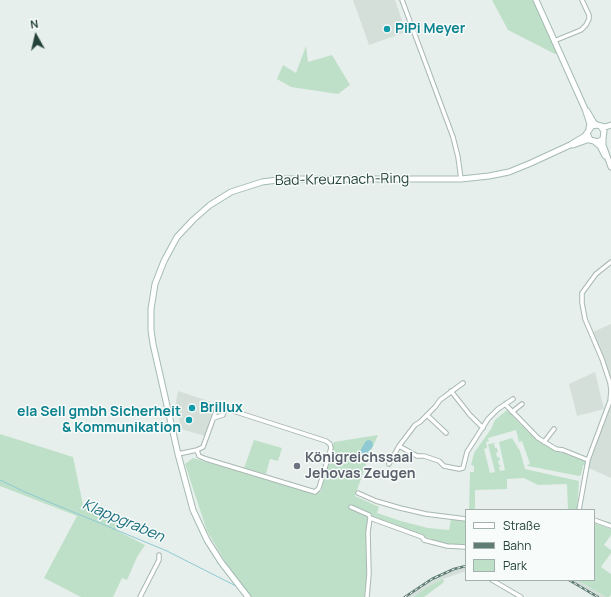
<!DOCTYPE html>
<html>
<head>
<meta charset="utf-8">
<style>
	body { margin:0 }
	#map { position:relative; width:611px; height:597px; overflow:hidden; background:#e6efeb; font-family:Manrope,sans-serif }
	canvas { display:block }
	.legend { position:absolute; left:465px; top:509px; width:130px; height:72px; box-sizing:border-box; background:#f7fbf9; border:1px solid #a3b1ad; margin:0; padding:5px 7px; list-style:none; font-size:12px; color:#24423a }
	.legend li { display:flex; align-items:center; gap:8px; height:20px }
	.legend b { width:20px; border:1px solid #a3b1ad }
	.north { position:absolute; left:16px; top:16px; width:40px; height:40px; -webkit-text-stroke:3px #f7fbf9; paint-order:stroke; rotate:352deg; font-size:11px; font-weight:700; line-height:16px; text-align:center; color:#24423a }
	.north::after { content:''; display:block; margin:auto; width:14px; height:18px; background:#24423a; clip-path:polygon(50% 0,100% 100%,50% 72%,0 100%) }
</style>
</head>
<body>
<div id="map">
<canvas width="611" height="597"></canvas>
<ul class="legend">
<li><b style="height:5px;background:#fff"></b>Straße</li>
<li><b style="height:5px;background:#5f7d75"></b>Bahn</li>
<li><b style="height:11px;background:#bfe0c8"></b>Park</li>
</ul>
<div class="north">N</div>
</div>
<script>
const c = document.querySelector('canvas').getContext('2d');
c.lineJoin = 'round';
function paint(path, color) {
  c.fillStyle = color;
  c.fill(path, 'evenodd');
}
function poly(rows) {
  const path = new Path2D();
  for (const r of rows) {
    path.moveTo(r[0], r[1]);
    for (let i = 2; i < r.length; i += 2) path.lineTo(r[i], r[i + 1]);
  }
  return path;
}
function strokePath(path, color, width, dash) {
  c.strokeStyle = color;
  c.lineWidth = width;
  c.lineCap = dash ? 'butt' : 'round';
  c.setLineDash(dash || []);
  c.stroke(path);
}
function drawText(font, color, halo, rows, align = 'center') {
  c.font = font + ' Manrope,sans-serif';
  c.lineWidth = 3;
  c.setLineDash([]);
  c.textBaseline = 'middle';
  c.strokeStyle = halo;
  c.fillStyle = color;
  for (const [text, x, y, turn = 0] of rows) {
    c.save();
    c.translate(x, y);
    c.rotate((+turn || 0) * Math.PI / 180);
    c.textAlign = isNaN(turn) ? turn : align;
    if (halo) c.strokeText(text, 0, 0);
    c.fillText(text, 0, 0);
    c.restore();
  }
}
paint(poly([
	[353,0,395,0,406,32,369,45],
	[611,324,611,382,593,332],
	[595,372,604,409,577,416,569,384],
	[178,391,215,403,205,436,181,429,176,402],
	[611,403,611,478,589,468,588,466],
	[466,565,466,571,440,580,412,597,402,597,429,579,456,567],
	[565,580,577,580,606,597,593,597,582,589]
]), '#d4dfda');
paint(poly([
	[492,0,534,0,558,53,555,54,508,30],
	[306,46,308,62,332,55,350,85,338,94,291,87,277,79,283,65,296,73],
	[507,410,522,426,524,426,528,429,527,431,543,444,561,453,563,451,583,460,585,461,585,465,583,465,581,475,579,476,528,466,527,465,530,464,522,441,519,442,516,430,488,438,489,441,486,442,487,448,484,449,490,473,495,472,488,444,496,443,494,444,495,448,497,448,498,452,496,453,497,457,499,457,500,460,498,461,499,465,502,466,499,467,500,471,505,470,499,442,512,438,520,451,525,469,579,481,577,510,568,510,567,484,538,485,524,478,507,479,507,489,475,490,475,510,469,510,470,472,474,472,474,466,471,465,474,453,491,429,495,420],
	[0,434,73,457,83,505,118,523,116,530,145,545,137,557,127,580,122,578,113,597,81,597,44,578,77,516,0,486],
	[378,435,370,453,355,496,379,507,377,513,401,521,428,528,449,530,451,519,466,521,466,545,447,544,432,541,432,539,415,534,372,517,370,514,357,511,368,516,369,519,368,577,364,597,250,597,226,563,207,531,185,464,193,458,314,494,321,491,334,442],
	[254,440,282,448,278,461,270,459,266,474,244,468],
	[594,523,611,529,611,535,604,545,611,550,611,553,601,567,611,574,611,595,609,597,606,597,577,580,594,580],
	[442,579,444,580,443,583,424,597,413,597,426,588]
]), '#bfe0c8');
paint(poly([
	[368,440,372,441,373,446,359,463,356,463,355,459,366,441]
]), '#8ec9d4');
strokePath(poly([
	[0,480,25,492,167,551,236,586]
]), '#8ec9d4', 1);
const street = poly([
	[402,0,453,137,458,157,461,179],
	[554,41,581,30,586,25,589,19,589,15,582,0],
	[451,391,470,415,483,428],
	[505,404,538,438,556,449,563,450,588,460],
	[512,412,522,404],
	[427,415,446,433],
	[214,418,223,415,225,408],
	[544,442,554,429],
	[399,446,417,456,424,456,439,461,444,466,459,469,463,468,467,452,488,419,498,409,513,399],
	[178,454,197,450,203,447,216,411,221,407,326,441,330,444,331,448,319,488,315,492,206,459,199,456,197,450],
	[389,464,399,446,415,425,420,422,435,407,440,400,463,383],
	[358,493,376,501,400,508,426,514,466,519],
	[351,507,369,515,370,518,422,537,424,540,447,546,466,547],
	[579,510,588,460,610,401,611,391,610,383,602,359,585,319,582,303,582,293,596,274,611,262],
	[594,520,611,526],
	[492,580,521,597],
	[140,597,159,560,159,555],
	[367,597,369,574,368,532,370,518]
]);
const secondary = poly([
	[536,0,585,109,590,124,589,128],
	[587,111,594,123,597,125],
	[601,127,604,131,603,139,598,142,590,140,587,133,592,126,597,125,605,127,611,125],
	[603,139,603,145,611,167],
	[595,142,600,146,605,156],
	[573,145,587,140,590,140],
	[248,597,221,562,207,540,193,510,178,454,153,344,151,330,151,309,155,284,164,261,177,237,193,220,210,205,231,192,262,182,285,179,461,179,489,176,509,172,531,163,570,145,585,136,587,133]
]);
strokePath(street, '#a8b8b2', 5.5);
strokePath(secondary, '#a4bbb3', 7);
strokePath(street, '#fff', 3.5);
strokePath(secondary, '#fff', 5);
const rail = poly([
	[569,580,598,597],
	[405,597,432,579,454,569,466,566]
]);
strokePath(rail, '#5f7d75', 2.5);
strokePath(rail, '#f7fbf9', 1, [3]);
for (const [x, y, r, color] of [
	[387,29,4,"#0f9aa8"],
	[192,408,4,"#0f9aa8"],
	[189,420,4,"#0f9aa8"],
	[297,466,4,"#6b7280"]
]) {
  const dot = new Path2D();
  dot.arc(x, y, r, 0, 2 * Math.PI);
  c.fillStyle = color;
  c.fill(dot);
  strokePath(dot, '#f7fbf9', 1.5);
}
drawText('bold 14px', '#0d838f', '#f7fbf9', [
	["PiPi Meyer",395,29],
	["Brillux",200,408],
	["ela Sell gmbh Sicherheit",181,412,"right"],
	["& Kommunikation",181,428,"right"]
], 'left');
drawText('14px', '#24423a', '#f7fbf9', [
	["Bad-Kreuznach-Ring",342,180,-1]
]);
drawText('bold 14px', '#5b616d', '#f7fbf9', [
	["Königreichssaal",305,458],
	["Jehovas Zeugen",305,474]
], 'left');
drawText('italic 15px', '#1c6f80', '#f7fbf9', [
	["Klappgraben",123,521,23]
]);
</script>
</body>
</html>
